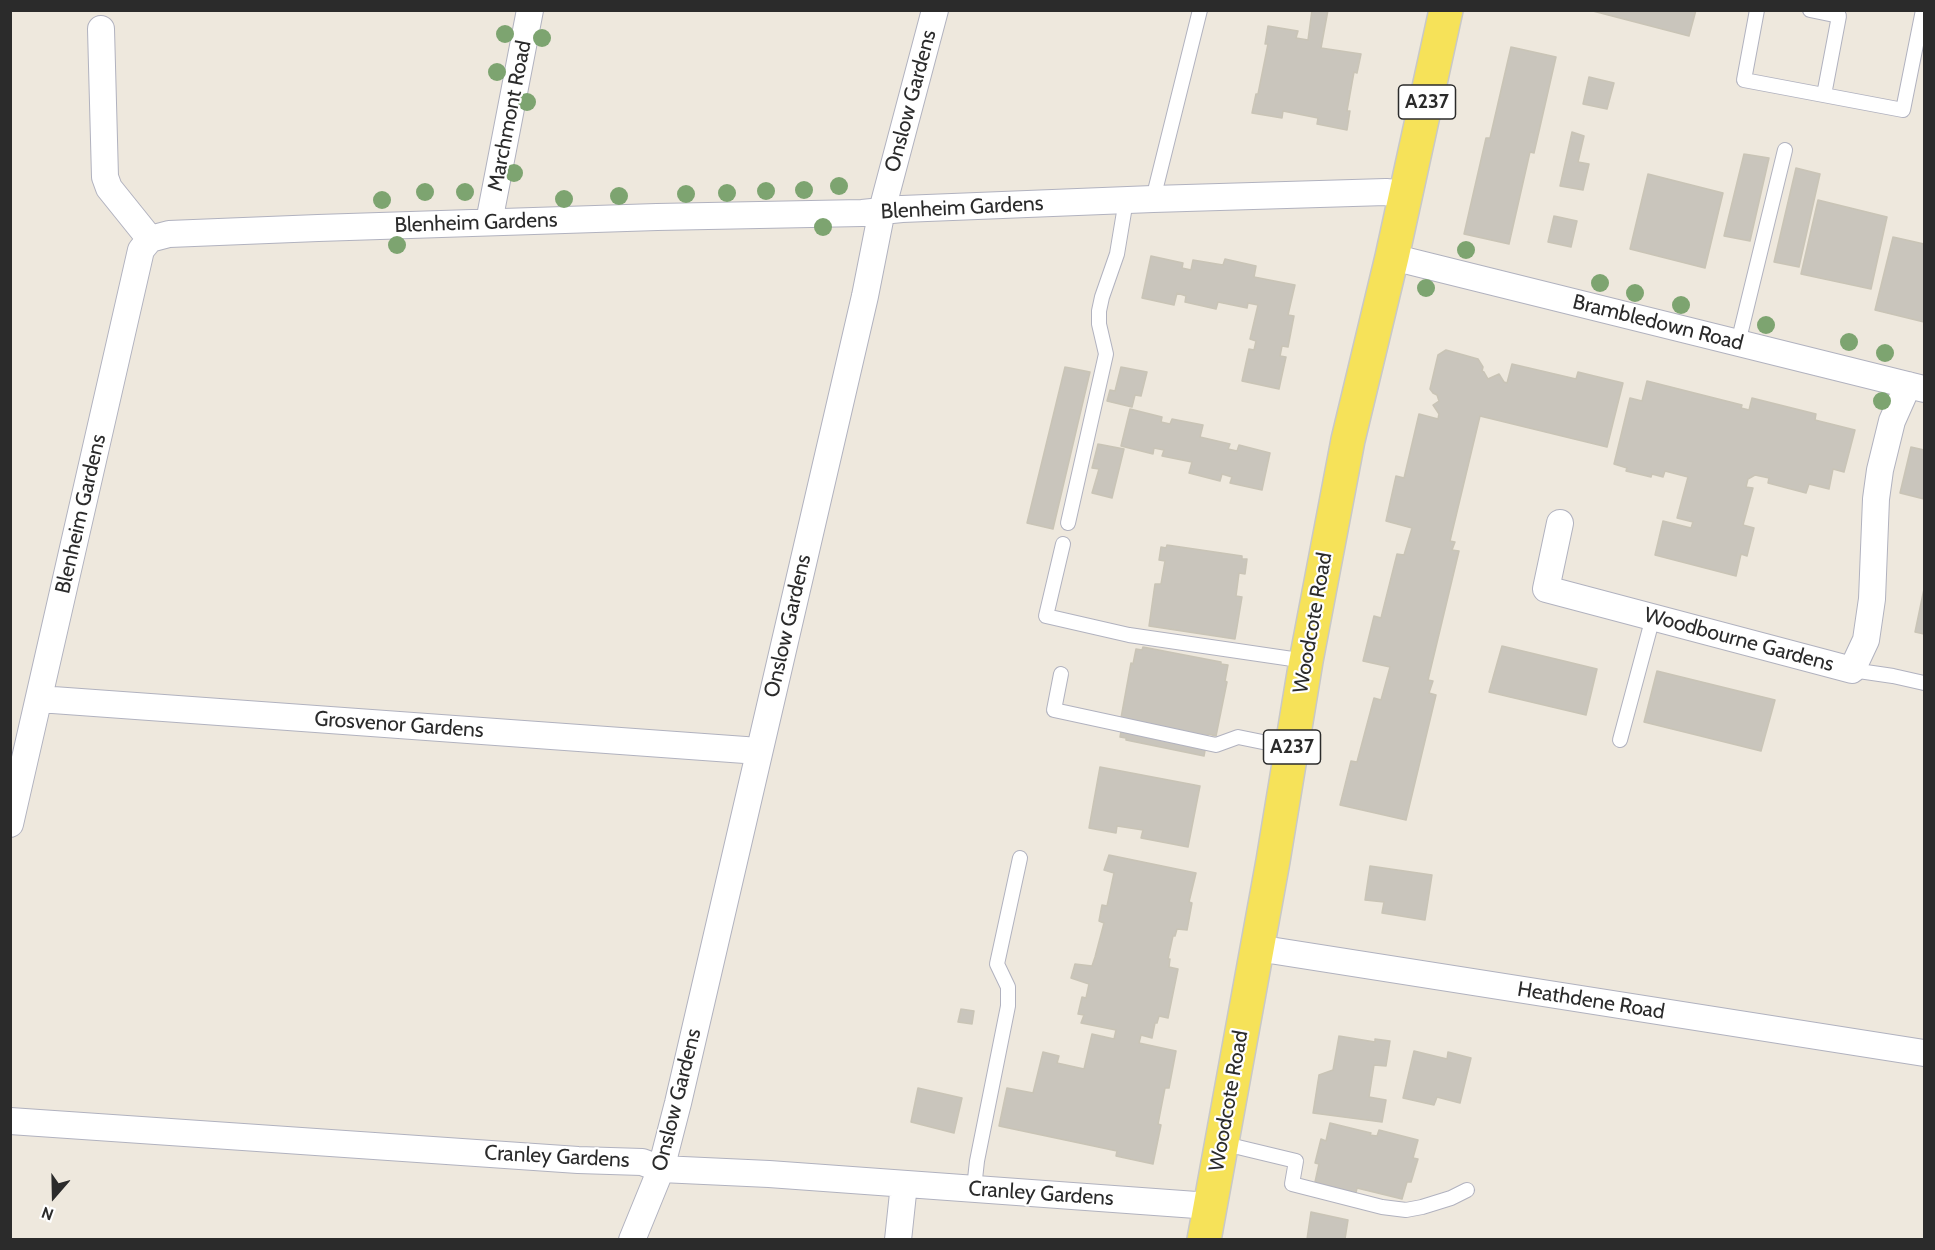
<!DOCTYPE html>
<html>
<head>
<meta charset="utf-8">
<style>
	body { margin:0 }
	#map { position:relative; width:1935px; height:1250px; overflow:hidden; background:#eee8dd; font-family:Cabin,sans-serif }
	canvas { display:block }
	.frame { position:absolute; inset:0; border:12px solid #2b2b2b; pointer-events:none }
	.north { position:absolute; left:24px; top:1166px; width:60px; height:60px; -webkit-text-stroke:4px #fff; paint-order:stroke; rotate:200deg; font-size:16px; font-weight:700; line-height:24px; text-align:center; color:#2b2b2b }
	.north::after { content:''; display:block; margin:auto; width:21px; height:27px; background:#2b2b2b; clip-path:polygon(50% 0,100% 100%,50% 72%,0 100%) }
</style>
</head>
<body>
<div id="map">
<canvas width="1935" height="1250"></canvas>
<div class="frame"></div>
<div class="north">N</div>
</div>
<script>
const c = document.querySelector('canvas').getContext('2d');
c.lineJoin = 'round';
function paint(path, color) {
  c.fillStyle = color;
  c.fill(path, 'evenodd');
}
function poly(rows) {
  const path = new Path2D();
  for (const r of rows) {
    path.moveTo(r[0], r[1]);
    for (let i = 2; i < r.length; i += 2) path.lineTo(r[i], r[i + 1]);
  }
  return path;
}
function strokePath(path, color, width, dash) {
  c.strokeStyle = color;
  c.lineWidth = width;
  c.lineCap = dash ? 'butt' : 'round';
  c.setLineDash(dash || []);
  c.stroke(path);
}
function drawText(font, color, halo, rows, align = 'center') {
  c.font = font + ' Cabin,sans-serif';
  c.lineWidth = 4.5;
  c.setLineDash([]);
  c.textBaseline = 'middle';
  c.strokeStyle = halo;
  c.fillStyle = color;
  for (const [text, x, y, turn = 0] of rows) {
    c.save();
    c.translate(x, y);
    c.rotate((+turn || 0) * Math.PI / 180);
    c.textAlign = isNaN(turn) ? turn : align;
    if (halo) c.strokeText(text, 0, 0);
    c.fillText(text, 0, 0);
    c.restore();
  }
}
const building = poly([
	[1312,10,1328,10,1321,48,1361,54,1357,73,1354,72,1347,111,1350,111,1347,130,1317,124,1318,118,1283,111,1282,118,1252,113,1256,94,1258,94,1268,44,1265,44,1268,26,1298,31,1296,38,1308,40,1312,10],
	[1589,10,1696,10,1689,36,1589,10],
	[1511,47,1556,57,1534,153,1530,152,1509,244,1464,234,1486,138,1490,138,1511,47],
	[1589,77,1614,83,1607,109,1583,104,1589,77],
	[1572,132,1584,136,1578,162,1589,164,1583,190,1560,186,1572,132],
	[1744,154,1769,158,1750,241,1724,236,1744,154],
	[1796,168,1820,174,1799,267,1774,262,1796,168],
	[1648,174,1723,193,1705,268,1630,249,1648,174],
	[1818,200,1887,217,1871,289,1801,274,1818,200],
	[1554,216,1577,221,1571,247,1548,242,1554,216],
	[1893,237,1924,244,1924,322,1875,310,1893,237],
	[1151,256,1183,263,1182,268,1191,270,1193,260,1223,265,1225,259,1256,266,1254,277,1295,285,1288,315,1294,316,1288,347,1282,346,1280,356,1286,357,1279,389,1242,381,1249,349,1254,350,1256,341,1250,339,1258,305,1248,303,1247,308,1218,302,1216,309,1185,302,1186,296,1177,293,1174,305,1142,298,1151,256],
	[1446,350,1478,359,1483,367,1482,371,1484,372,1488,379,1499,374,1504,382,1507,383,1512,364,1576,379,1578,372,1623,383,1607,447,1480,416,1450,541,1455,542,1452,550,1459,551,1428,680,1433,681,1429,693,1436,695,1406,820,1340,805,1351,761,1357,762,1374,698,1381,700,1390,667,1363,661,1374,616,1381,618,1397,554,1404,555,1412,528,1386,521,1396,476,1404,478,1419,414,1438,419,1439,414,1433,405,1439,401,1437,395,1433,393,1430,389,1438,355,1446,350],
	[1065,367,1090,372,1053,529,1027,523,1065,367],
	[1121,367,1147,372,1141,396,1135,395,1132,407,1107,401,1110,390,1115,391,1121,367],
	[1647,381,1742,405,1741,408,1749,410,1752,398,1816,414,1815,420,1855,430,1844,472,1833,469,1829,489,1809,484,1806,493,1768,483,1769,478,1755,475,1748,479,1746,487,1753,488,1743,525,1754,528,1747,556,1741,554,1736,576,1655,555,1663,521,1691,528,1693,522,1677,518,1688,477,1665,471,1663,477,1652,474,1651,477,1626,471,1627,468,1614,464,1630,398,1642,401,1647,381],
	[1130,409,1162,417,1161,422,1170,424,1172,419,1203,425,1200,437,1230,444,1228,449,1237,451,1239,445,1270,453,1262,490,1230,483,1232,477,1222,474,1220,481,1189,473,1192,462,1162,456,1164,450,1154,448,1153,454,1121,446,1130,409],
	[1098,444,1124,449,1112,498,1092,493,1099,469,1092,468,1098,444],
	[1911,447,1924,450,1924,499,1900,493,1911,447],
	[1167,545,1242,556,1242,559,1247,559,1245,574,1239,573,1236,596,1242,597,1235,639,1149,626,1155,584,1161,584,1165,561,1159,560,1161,547,1166,548,1167,545],
	[1924,589,1924,634,1915,632,1924,589],
	[1502,646,1597,669,1586,715,1489,692,1502,646],
	[1143,647,1221,662,1221,664,1228,665,1225,681,1227,682,1216,736,1208,734,1204,756,1126,740,1126,738,1120,737,1123,719,1121,718,1131,663,1133,664,1136,649,1142,650,1143,647],
	[1657,671,1775,700,1761,751,1644,722,1657,671],
	[1100,767,1200,786,1188,847,1141,838,1143,830,1117,826,1116,833,1089,828,1100,767],
	[1109,855,1196,873,1189,902,1192,903,1187,930,1177,929,1175,936,1173,936,1168,959,1170,959,1169,967,1178,969,1168,1018,1159,1016,1157,1023,1155,1023,1152,1038,1141,1035,1139,1043,1176,1051,1169,1088,1165,1088,1158,1124,1161,1125,1153,1164,1116,1156,1117,1151,999,1126,1007,1088,1033,1093,1043,1052,1059,1056,1057,1063,1084,1069,1092,1034,1114,1039,1116,1030,1081,1023,1084,1015,1078,1014,1082,997,1086,998,1089,984,1071,978,1075,964,1092,966,1095,957,1104,923,1099,921,1102,905,1107,906,1114,873,1104,870,1109,855],
	[1370,866,1432,875,1425,920,1382,913,1384,902,1365,900,1370,866],
	[961,1009,974,1011,972,1024,958,1022,961,1009],
	[1339,1036,1375,1042,1375,1039,1390,1041,1386,1066,1374,1065,1369,1097,1386,1100,1382,1122,1313,1113,1319,1075,1333,1070,1339,1036],
	[1414,1051,1447,1059,1448,1052,1471,1058,1460,1103,1437,1097,1434,1105,1403,1098,1414,1051],
	[918,1088,962,1098,954,1133,911,1122,918,1088],
	[1330,1123,1371,1133,1370,1135,1377,1136,1379,1130,1418,1140,1413,1158,1418,1159,1411,1182,1407,1182,1402,1199,1357,1188,1356,1193,1315,1182,1319,1164,1315,1163,1321,1139,1326,1141,1330,1123],
	[1311,1212,1348,1220,1345,1239,1347,1240,1307,1239,1311,1212]
]);
paint(building, '#c9c5bc');
strokePath(building, '#c9c4b6', 1.5);
const lane = poly([
	[1757,10,1744,80,1903,110,1923,10],
	[1810,10,1839,16,1824,95],
	[1153,199,1200,10],
	[1738,343,1785,150],
	[1068,523,1106,354,1099,324,1099,311,1102,297,1117,254,1126,200],
	[1063,544,1046,616,1129,635,1306,661],
	[1852,670,1893,676,1924,683],
	[1061,674,1054,710,1216,745,1238,737,1292,748],
	[1620,740,1653,617],
	[1221,1143,1296,1161,1292,1184,1382,1207,1406,1210,1422,1207,1451,1198,1467,1190],
	[974,1188,977,1161,1008,1006,1008,987,997,964,1020,858]
]);
const street = poly([
	[101,29,105,177,109,188,150,239],
	[489,222,530,10],
	[1392,257,1924,389],
	[1560,523,1546,589,1852,670,1866,640,1872,599,1876,499,1880,470,1892,421,1908,385],
	[39,699,759,751],
	[10,824,141,250,150,239,169,234,318,228,657,217,862,213,902,209,1153,199,1386,192,1406,194],
	[1257,948,1924,1053],
	[10,1121,578,1160,642,1162,661,1169,769,1174,1210,1206],
	[632,1240,661,1169,678,1103,865,296,882,210,935,10],
	[898,1240,904,1184]
]);
const primary = poly([
	[1204,1240,1273,861,1306,661,1348,440,1392,257,1446,10]
]);
strokePath(lane, '#b1b2bf', 16);
strokePath(street, '#b1b2bf', 28);
strokePath(primary, '#c8c8c8', 36);
strokePath(lane, '#fff', 14);
strokePath(street, '#fff', 26);
strokePath(primary, '#f6e259', 33);
c.fillStyle = '#7da470';
for (const [x, y] of [
	[505,34],
	[542,38],
	[497,72],
	[527,102],
	[514,173],
	[839,186],
	[804,190],
	[766,191],
	[425,192],
	[465,192],
	[727,193],
	[686,194],
	[619,196],
	[564,199],
	[382,200],
	[823,227],
	[397,245],
	[1466,250],
	[1600,283],
	[1426,288],
	[1635,293],
	[1681,305],
	[1766,325],
	[1849,342],
	[1885,353],
	[1882,401]
]) {
  c.beginPath();
  c.arc(x, y, 9, 0, 2 * Math.PI);
  c.fill();
}
for (const [x, y, w] of [
	[1427,102,57],
	[1292,747,57]
]) {
  const box = new Path2D();
  box.roundRect(x - w / 2, y - 17, w, 34, 4.5);
  c.fillStyle = '#fff';
  c.fill(box);
  strokePath(box, '#2b2b2b', 1.5);
}
drawText('bold 20px', '#2b2b2b', null, [
	["A237",1427,102],
	["A237",1292,747]
]);
drawText('21px', '#2b2b2b', '#fff', [
	["Onslow Gardens",911,101,-75],
	["Marchmont Road",510,116,-79],
	["Blenheim Gardens",962,208,-3],
	["Blenheim Gardens",476,223,-2],
	["Brambledown Road",1658,323,14],
	["Blenheim Gardens",81,514,-77],
	["Woodcote Road",1313,623,-80],
	["Onslow Gardens",788,626,-77],
	["Woodbourne Gardens",1739,640,15],
	["Grosvenor Gardens",399,725,4],
	["Heathdene Road",1591,1001,9],
	["Onslow Gardens",677,1100,-76],
	["Woodcote Road",1229,1101,-80],
	["Cranley Gardens",557,1157,3],
	["Cranley Gardens",1041,1194,4]
]);
</script>
</body>
</html>
